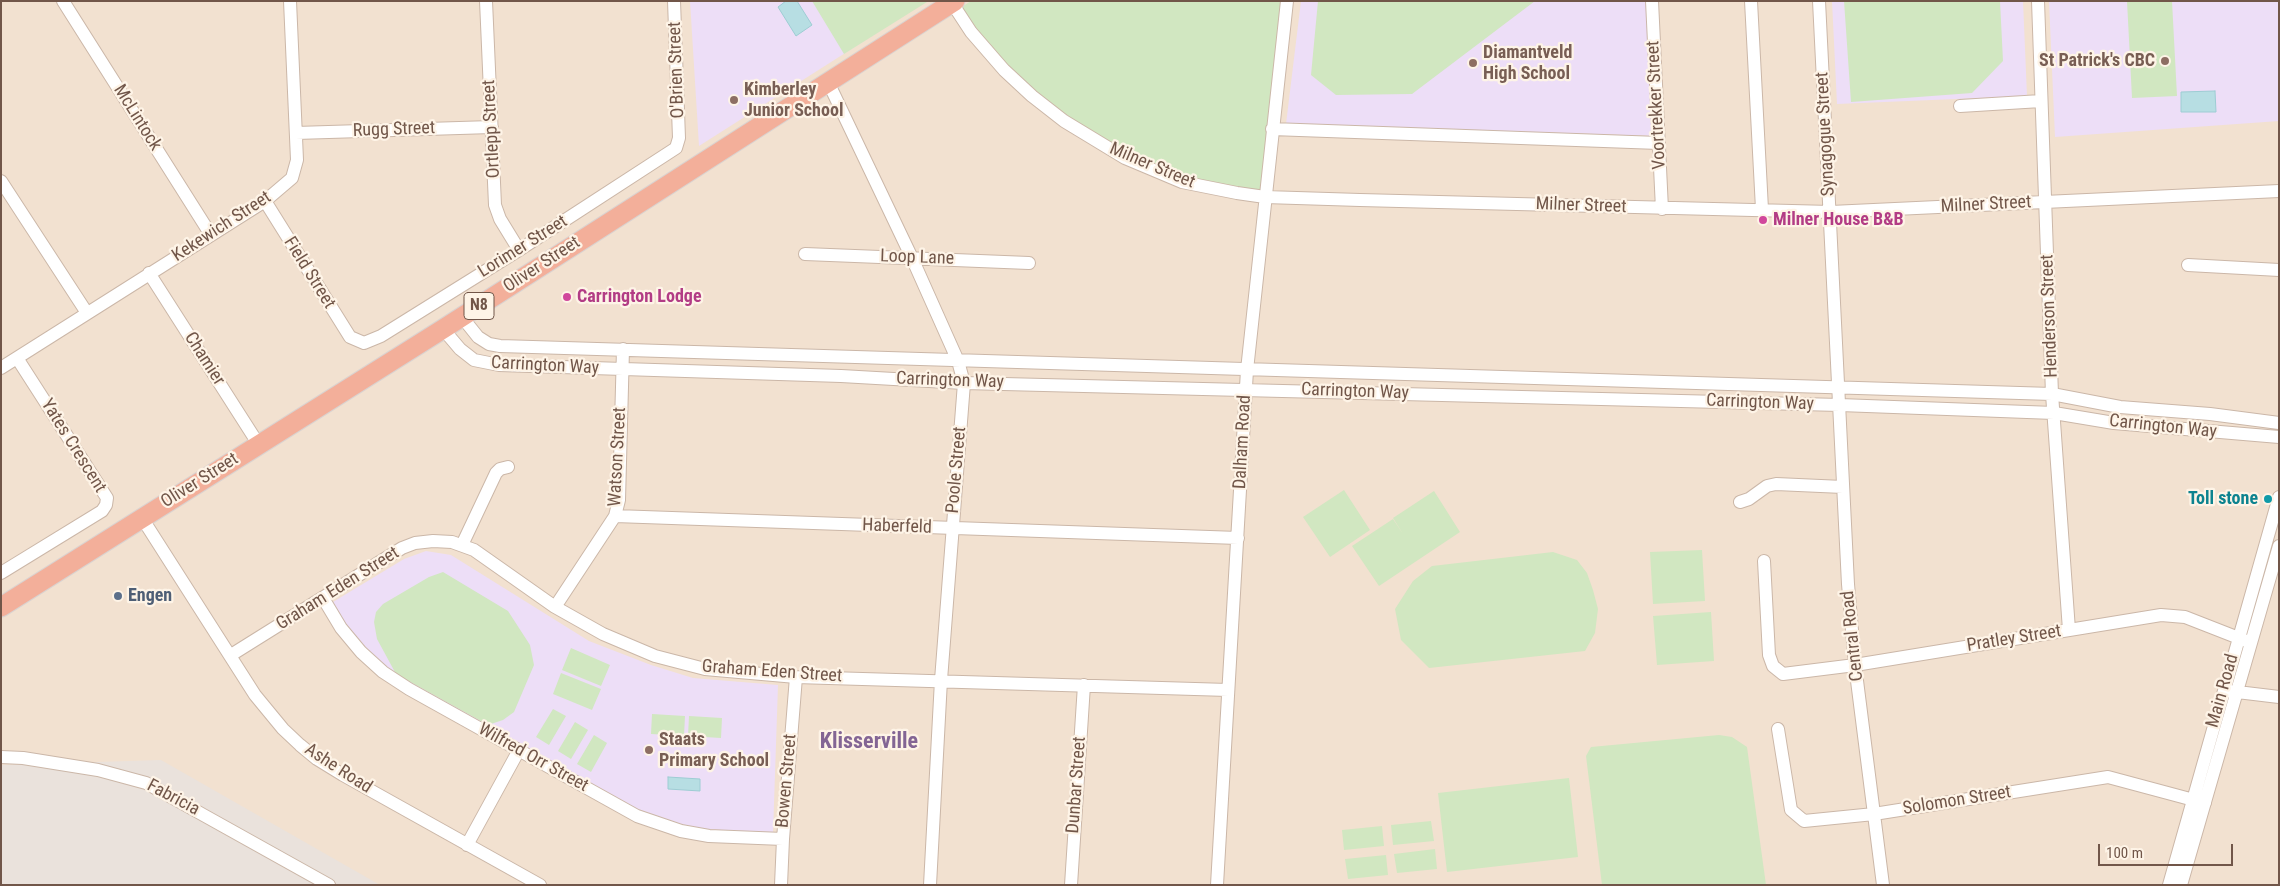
<!DOCTYPE html>
<html>
<head>
<meta charset="utf-8">
<style>
	body { margin:0 }
	#map { position:relative; width:2280px; height:886px; overflow:hidden; background:#fbf0e1; font-family:"Roboto Condensed",sans-serif }
	canvas { display:block }
	.frame { position:absolute; inset:0; border:2px solid #715649; pointer-events:none }
	.scale { position:absolute; left:2098px; top:844px; width:135px; height:22px; box-sizing:border-box; border:2px solid #715649; border-top:0; padding-left:6px; font-size:15px; line-height:18px; white-space:nowrap; color:#715649; -webkit-text-stroke:4px #fef4e7; paint-order:stroke }
</style>
</head>
<body>
<div id="map">
<canvas width="2280" height="886"></canvas>
<div class="frame"></div>
<div class="scale">100 m</div>
</div>
<script>
const c = document.querySelector('canvas').getContext('2d');
c.lineJoin = 'round';
function paint(path, color) {
  c.fillStyle = color;
  c.fill(path, 'evenodd');
}
function poly(rows) {
  const path = new Path2D();
  for (const r of rows) {
    path.moveTo(r[0], r[1]);
    for (let i = 2; i < r.length; i += 2) path.lineTo(r[i], r[i + 1]);
  }
  return path;
}
function strokePath(path, color, width, dash) {
  c.strokeStyle = color;
  c.lineWidth = width;
  c.lineCap = dash ? 'butt' : 'round';
  c.setLineDash(dash || []);
  c.stroke(path);
}
function drawText(font, color, halo, rows, align = 'center') {
  c.font = font + ' "Roboto Condensed",sans-serif';
  c.lineWidth = 4.5;
  c.setLineDash([]);
  c.textBaseline = 'middle';
  c.strokeStyle = halo;
  c.fillStyle = color;
  for (const [text, x, y, turn = 0] of rows) {
    c.save();
    c.translate(x, y);
    c.rotate((+turn || 0) * Math.PI / 180);
    c.textAlign = isNaN(turn) ? turn : align;
    if (halo) c.strokeText(text, 0, 0);
    c.fillText(text, 0, 0);
    c.restore();
  }
}
paint(poly([
	[1,1,2279,1,2279,885,1,885]
]), '#f2e1d0');
paint(poly([
	[161,760,380,885,1,885,1,765]
]), '#eae2dc');
paint(poly([
	[690,1,927,1,699,146],
	[1301,1,1648,1,1656,136,1286,124],
	[1832,1,2023,1,2027,96,1837,104],
	[2049,1,2279,1,2279,121,2055,137],
	[426,551,451,555,589,641,651,665,693,678,778,685,773,833,705,829,635,815,388,672,367,655,328,605,404,559]
]), '#eddef7');
paint(poly([
	[812,1,926,1,927,2,844,54],
	[971,1,1284,1,1265,196,1145,168,1034,98,957,10],
	[1318,1,1535,1,1412,94,1336,95,1311,75],
	[1844,1,2000,1,2003,61,1972,93,1851,102],
	[2127,1,2172,1,2177,96,2132,98],
	[1344,490,1370,530,1330,557,1303,517],
	[1434,491,1460,532,1379,586,1352,546,1393,519,1403,534,1393,518],
	[1702,550,1705,601,1653,604,1650,552],
	[1553,552,1577,560,1587,573,1593,590,1598,609,1595,633,1585,651,1429,668,1401,640,1395,609,1413,581,1432,566],
	[443,572,508,611,530,645,534,665,514,712,503,720,488,725,396,674,377,639,374,622,376,612,383,604,429,577],
	[1711,612,1714,661,1657,665,1653,616],
	[571,648,610,665,601,686,562,670],
	[561,673,601,689,592,710,553,694],
	[553,709,566,716,549,745,536,737],
	[652,714,685,716,684,736,651,734],
	[689,716,722,718,721,738,688,736],
	[575,722,588,730,571,759,558,751],
	[594,735,607,743,591,772,577,764],
	[1719,735,1732,737,1747,747,1766,885,1602,885,1586,756,1591,747],
	[1569,778,1578,857,1447,872,1438,793],
	[1431,821,1434,841,1393,845,1391,825],
	[1382,826,1384,846,1344,850,1342,830],
	[1435,849,1437,869,1397,873,1394,854],
	[1386,855,1388,875,1348,879,1345,859]
]), '#d1e7c1');
const water = poly([
	[786,1,797,1,812,25,796,36,778,7,786,1],
	[2215,91,2216,112,2181,112,2181,92,2215,91],
	[668,777,700,779,700,791,668,789,668,777]
]);
paint(water, '#b7dee3');
strokePath(water, '#9ecdd4', 1);
const minor = poly([
	[63,1,211,235],
	[486,1,495,205,500,219,519,250],
	[1652,1,1662,209],
	[1751,1,1762,209],
	[1819,1,1848,584,1855,665,1883,885],
	[2038,1,2052,394,2069,630],
	[952,3,971,32,1004,70,1032,96,1064,121,1125,158,1182,182,1237,193,1265,197,1360,200,1831,212,2279,191],
	[829,84,912,258,958,361,964,383,941,680,930,885],
	[1960,106,2041,101],
	[1272,129,1659,143],
	[296,133,492,127],
	[1,181,87,313],
	[265,201,350,337,364,343,381,336,519,250,676,148,679,138,674,1],
	[805,254,1029,263],
	[2188,265,2279,270],
	[149,273,259,445],
	[462,317,478,337,489,344,500,346,2052,394,2120,407,2210,414,2279,423],
	[443,329,460,349,474,360,499,365,841,376,964,383,1840,405,2054,413,2114,423,2279,437],
	[1,368,265,201,292,178,297,160,290,1],
	[1740,502,1749,499,1767,486,1776,484,1843,487],
	[615,516,1238,538],
	[142,518,255,695,283,729,300,745,317,759,343,775,540,885],
	[462,545,496,473,500,469,508,467],
	[1764,561,1769,655,1773,666,1783,674,1855,665,2161,615,2185,617,2249,642],
	[1,573,102,511,106,505,107,498,17,358],
	[323,598,341,628,361,652,383,672,409,689,637,816,681,831,709,836,783,839],
	[555,607,615,516,619,500,623,349],
	[231,655,402,548,415,543,433,541,452,542,474,550,555,607,603,634,655,656,705,669,796,677,1228,690],
	[2229,691,2279,697],
	[1778,729,1791,810,1804,821,1874,814,2108,777,2205,803],
	[1,757,23,758,98,770,146,783,329,885],
	[467,845,519,750],
	[781,885,783,839,796,677],
	[1071,885,1084,685],
	[1217,885,1247,370,1287,1],
	[2169,885,2279,497],
	[2181,885,2279,546]
]);
const highway = poly([
	[1,607,443,329,955,1]
]);
strokePath(minor, '#cbb7a8', 14);
strokePath(highway, '#dad3d0', 21);
strokePath(minor, '#fff', 12);
strokePath(highway, '#f3af9a', 19);
for (const [x, y, r, color] of [
	[2165,61,5,"#8d6e63"],
	[1473,63,5,"#8d6e63"],
	[734,100,5,"#8d6e63"],
	[1763,220,5,"#d1479c"],
	[567,297,5,"#d1479c"],
	[2268,499,5,"#0f9aa8"],
	[118,596,5,"#5c6f8a"],
	[649,750,5,"#8d6e63"]
]) {
  const dot = new Path2D();
  dot.arc(x, y, r, 0, 2 * Math.PI);
  c.fillStyle = color;
  c.fill(dot);
  strokePath(dot, '#fef4e7', 2);
}
for (const [x, y, w] of [
	[479,306,30]
]) {
  const box = new Path2D();
  box.roundRect(x - w / 2, y - 13.5, w, 27, 4);
  c.fillStyle = '#fef4e7';
  c.fill(box);
  strokePath(box, '#715649', 1);
}
drawText('bold 16px', '#715649', null, [
	["N8",479,306]
]);
drawText('bold 18px', '#785e54', '#fef4e7', [
	["Diamantveld",1483,53],
	["High School",1483,74],
	["St Patrick's CBC",2155,61,"right"],
	["Kimberley",744,90],
	["Junior School",744,111],
	["Staats",659,740],
	["Primary School",659,761]
], 'left');
drawText('18px', '#715649', '#fef4e7', [
	["O'Brien Street",677,70,-92],
	["Voortrekker Street",1657,105,-93],
	["McLintock",137,118,58],
	["Ortlepp Street",492,129,-93],
	["Rugg Street",394,130,-2],
	["Synagogue Street",1826,134,-93],
	["Milner Street",1152,166,23],
	["Milner Street",1986,205,-3],
	["Milner Street",1581,206,2],
	["Kekewich Street",222,227,-33],
	["Lorimer Street",523,247,-32],
	["Loop Lane",917,258,2],
	["Oliver Street",542,265,-33],
	["Field Street",309,273,58],
	["Henderson Street",2050,316,-92],
	["Chamier",204,359,57],
	["Carrington Way",545,366,3],
	["Carrington Way",950,381,2],
	["Carrington Way",1355,392,2],
	["Carrington Way",1760,403,2],
	["Carrington Way",2163,427,6],
	["Dalham Road",1243,442,-87],
	["Yates Crescent",73,446,58],
	["Watson Street",618,457,-87],
	["Poole Street",957,470,-85],
	["Oliver Street",200,481,-32],
	["Haberfeld",897,527,2],
	["Graham Eden Street",338,589,-32],
	["Central Road",1853,636,-96],
	["Pratley Street",2014,639,-9],
	["Graham Eden Street",772,672,4],
	["Main Road",2223,691,-74],
	["Wilfred Orr Street",533,758,29],
	["Ashe Road",338,769,33],
	["Bowen Street",787,781,-85],
	["Dunbar Street",1077,785,-86],
	["Fabricia",173,798,28],
	["Solomon Street",1957,801,-9]
]);
drawText('bold 18px', '#b23c85', '#fef4e7', [
	["Milner House B&B",1773,220],
	["Carrington Lodge",577,297]
], 'left');
drawText('bold 18px', '#0d838f', '#fef4e7', [
	["Toll stone",2258,499]
], 'right');
drawText('bold 18px', '#4e5e75', '#fef4e7', [
	["Engen",128,596]
], 'left');
drawText('bold 22px', '#836594', '#fef4e7', [
	["Klisserville",869,742]
]);
</script>
</body>
</html>
